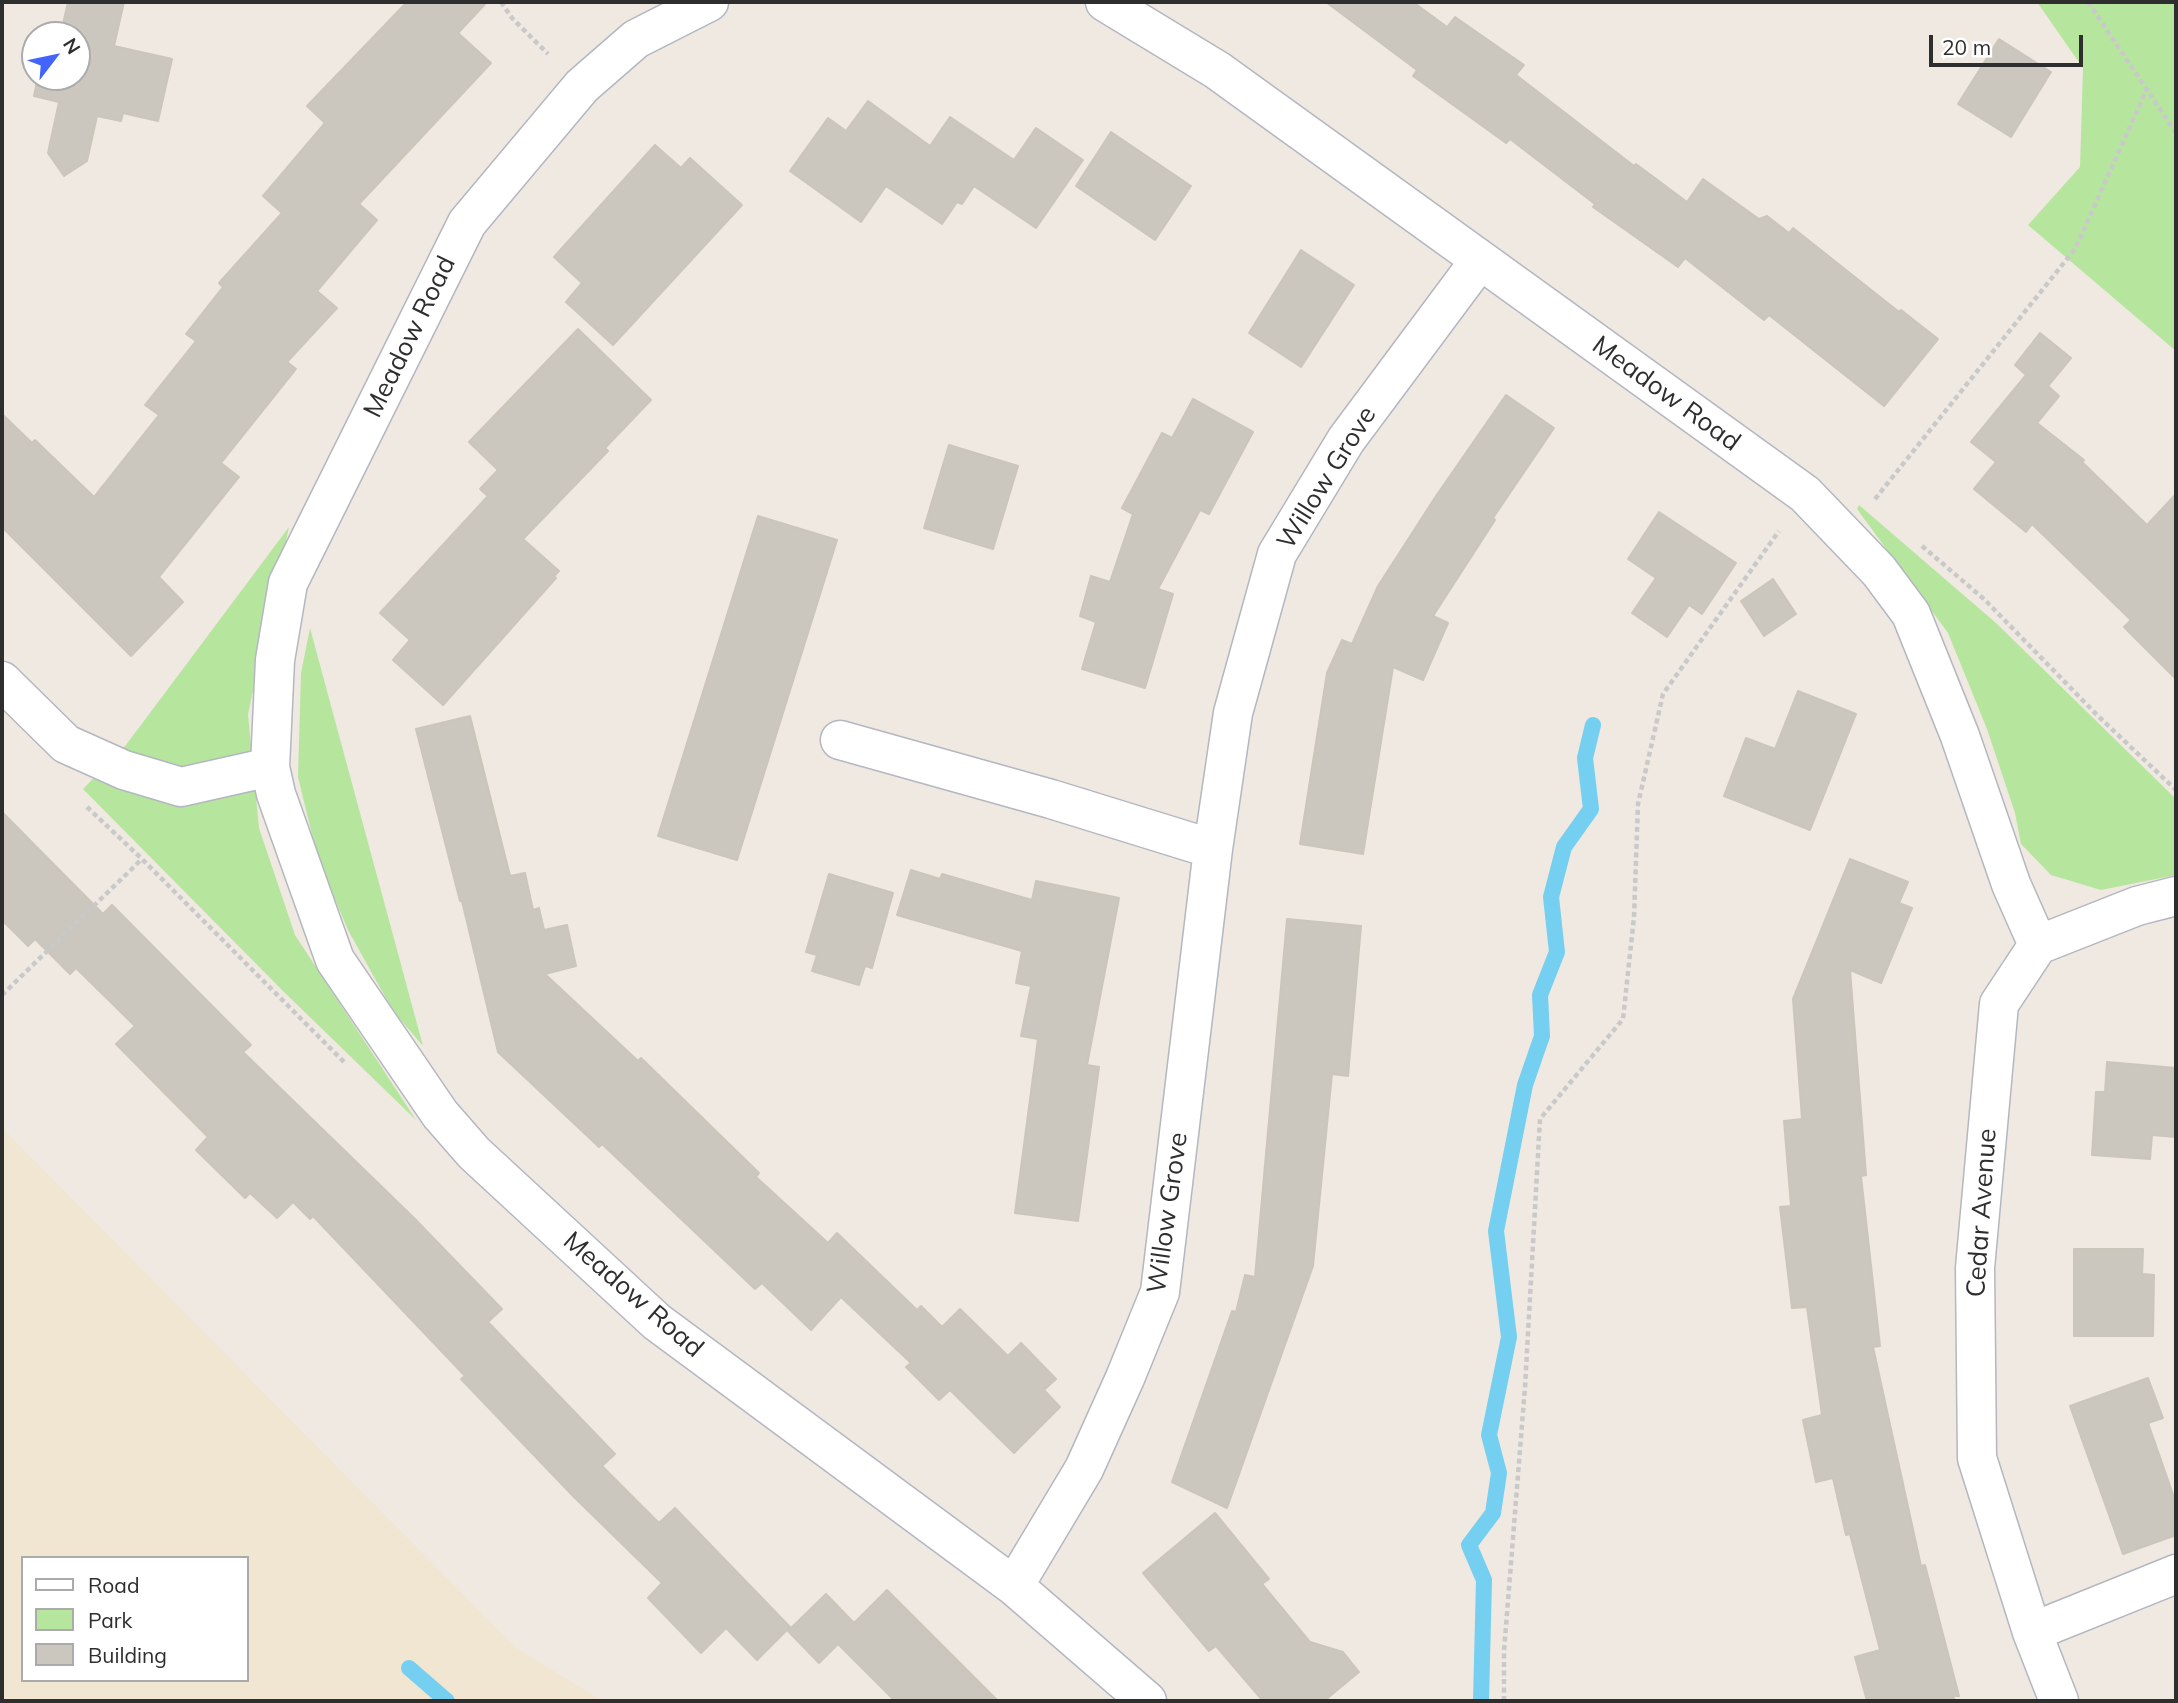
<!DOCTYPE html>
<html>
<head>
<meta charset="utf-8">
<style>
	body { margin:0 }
	#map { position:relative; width:2178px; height:1703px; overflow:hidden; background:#efe9e1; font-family:Mulish,sans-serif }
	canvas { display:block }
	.frame { position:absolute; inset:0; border:4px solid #2e2e2e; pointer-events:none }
	.legend { position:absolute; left:21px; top:1556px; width:228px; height:126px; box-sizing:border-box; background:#fff; border:2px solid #ababab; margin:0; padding:9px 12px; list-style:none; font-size:21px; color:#2e2e2e }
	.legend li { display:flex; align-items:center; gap:14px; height:35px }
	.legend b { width:35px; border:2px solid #ababab }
	.north { position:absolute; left:21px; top:21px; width:70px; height:70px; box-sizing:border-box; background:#fff; border:2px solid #ababab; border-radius:50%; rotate:58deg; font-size:19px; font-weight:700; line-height:28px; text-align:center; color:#2e2e2e }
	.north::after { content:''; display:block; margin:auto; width:24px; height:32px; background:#4264fb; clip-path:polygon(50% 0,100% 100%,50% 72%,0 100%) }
	.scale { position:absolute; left:1929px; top:35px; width:154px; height:32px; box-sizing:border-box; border:4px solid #2e2e2e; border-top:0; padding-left:9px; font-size:21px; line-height:24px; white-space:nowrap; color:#2e2e2e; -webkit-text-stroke:5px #fff; paint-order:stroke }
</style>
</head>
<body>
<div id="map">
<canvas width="2178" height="1703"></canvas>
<div class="frame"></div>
<ul class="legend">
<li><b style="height:9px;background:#fff"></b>Road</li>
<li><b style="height:19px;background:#b6e59e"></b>Park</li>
<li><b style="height:19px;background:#cbc7bf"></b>Building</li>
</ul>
<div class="north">N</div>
<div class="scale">20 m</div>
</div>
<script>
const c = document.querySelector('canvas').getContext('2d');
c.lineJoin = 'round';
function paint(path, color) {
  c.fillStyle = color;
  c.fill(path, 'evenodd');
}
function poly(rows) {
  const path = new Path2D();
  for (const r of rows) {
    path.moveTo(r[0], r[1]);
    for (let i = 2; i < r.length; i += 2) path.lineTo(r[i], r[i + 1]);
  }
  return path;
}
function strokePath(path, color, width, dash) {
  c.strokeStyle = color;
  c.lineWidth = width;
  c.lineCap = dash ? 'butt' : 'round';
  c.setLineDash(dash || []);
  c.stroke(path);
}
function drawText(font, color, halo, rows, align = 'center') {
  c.font = font + ' Mulish,sans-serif';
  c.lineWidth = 7;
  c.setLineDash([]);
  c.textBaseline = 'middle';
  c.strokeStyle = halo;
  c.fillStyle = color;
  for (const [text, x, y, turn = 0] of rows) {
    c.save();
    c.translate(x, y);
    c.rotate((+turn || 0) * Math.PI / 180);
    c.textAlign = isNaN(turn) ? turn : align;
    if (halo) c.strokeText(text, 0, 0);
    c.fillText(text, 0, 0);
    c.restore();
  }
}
paint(poly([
	[2,1128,516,1648,603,1701,2,1701],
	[23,1558,247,1558,247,1680,23,1680]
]), '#f0e6d1');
paint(poly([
	[2037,2,2176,2,2176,351,2028,225,2080,167,2083,68],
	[1859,505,1996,623,2176,799,2176,875,2101,890,2051,875,2021,844,2015,813,1987,729,1948,633,1857,509],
	[289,527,248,714,259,828,295,935,416,1120,283,991,83,789,126,745],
	[310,628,423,1046,393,1011,348,930,318,859,298,777,301,673]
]), '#b6e59e');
strokePath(poly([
	[409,1668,447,1701],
	[1481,1701,1484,1580,1469,1545,1493,1513,1499,1473,1489,1435,1509,1337,1496,1231,1525,1085,1542,1036,1540,995,1557,952,1551,897,1564,847,1591,809,1585,758,1593,725]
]), '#75cff0', 16);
const building = poly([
	[68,2,124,2,114,46,172,59,158,121,123,113,121,121,97,116,87,161,64,176,48,153,59,102,34,96,38,77,77,77,77,35,48,35,49,31,61,33,68,2],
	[407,2,487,2,458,33,491,63,359,204,377,220,317,291,337,308,287,362,296,369,221,463,239,477,159,577,183,602,131,656,2,527,2,414,32,443,35,440,94,497,159,415,145,405,196,341,186,334,223,287,219,283,282,213,263,196,325,123,307,106,407,2],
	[1326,2,1413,2,1447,27,1455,17,1524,65,1516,75,1634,166,1636,164,1687,202,1703,179,1759,219,1767,216,1789,233,1793,228,1899,312,1901,310,1938,339,1884,406,1769,315,1764,320,1685,258,1678,267,1593,207,1595,204,1510,139,1506,143,1413,76,1417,70,1326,2],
	[1999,39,2051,72,2011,137,1958,104,1999,39],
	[868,101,930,146,950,117,1014,160,1036,128,1083,160,1036,228,974,186,962,204,957,202,942,224,886,186,861,222,790,171,828,118,846,131,868,101],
	[1111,132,1191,186,1155,240,1076,186,1111,132],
	[655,145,681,168,690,158,742,205,613,345,566,302,582,283,554,257,655,145],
	[1301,250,1354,285,1301,367,1249,333,1301,250],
	[578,329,651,400,605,448,608,451,523,539,559,571,554,576,556,578,443,705,393,660,410,640,380,613,488,496,480,489,498,470,469,442,578,329],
	[2040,333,2071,358,2048,386,2059,396,2037,423,2084,460,2082,462,2147,525,2176,494,2176,679,2124,627,2131,620,2032,524,2026,532,1974,489,1996,462,1971,442,2026,375,2015,365,2040,333],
	[1506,395,1554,428,1493,518,1495,520,1433,616,1448,623,1423,680,1393,667,1363,854,1300,844,1327,673,1342,640,1352,644,1378,586,1436,496,1506,395],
	[1193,399,1253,432,1209,514,1200,510,1158,589,1173,594,1145,688,1082,669,1096,622,1080,616,1091,576,1110,582,1133,514,1122,508,1162,433,1172,438,1193,399],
	[949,445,1018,466,993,549,924,528,949,445],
	[1659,512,1736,563,1702,614,1689,605,1667,637,1632,613,1656,578,1628,559,1659,512],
	[758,516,837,540,737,860,658,836,758,516],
	[1773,579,1796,614,1764,636,1741,601,1773,579],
	[1798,691,1856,714,1810,830,1724,796,1746,738,1775,749,1798,691],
	[470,716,510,876,525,873,533,910,539,908,544,930,567,925,576,966,545,974,638,1061,641,1058,759,1173,756,1177,828,1243,837,1233,917,1310,921,1306,942,1327,960,1309,1008,1356,1021,1343,1056,1379,1044,1390,1060,1407,1014,1453,950,1390,939,1400,906,1367,911,1363,841,1297,811,1330,762,1283,755,1289,602,1144,599,1147,498,1052,462,901,460,901,416,729,470,716],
	[2,812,103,914,112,905,251,1045,243,1052,414,1218,502,1309,488,1322,615,1454,602,1466,659,1523,675,1508,790,1627,757,1660,726,1628,701,1653,648,1598,662,1583,574,1497,461,1379,465,1376,313,1216,310,1219,293,1202,277,1218,250,1193,245,1198,196,1150,208,1137,116,1044,135,1026,76,968,70,974,35,939,28,946,2,920,2,812],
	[1850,859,1908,882,1899,903,1912,908,1881,983,1850,970,1866,1175,1861,1176,1880,1346,1873,1347,1921,1566,1925,1565,1959,1696,1953,1696,1955,1701,1867,1701,1855,1657,1880,1650,1850,1534,1846,1535,1833,1478,1816,1482,1803,1420,1822,1415,1807,1307,1792,1308,1780,1207,1791,1206,1784,1121,1802,1119,1793,999,1850,859],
	[911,870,940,879,942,874,1032,900,1036,881,1119,898,1087,1065,1099,1067,1078,1221,1015,1213,1038,1039,1021,1036,1031,986,1016,983,1022,951,897,915,911,870],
	[829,874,893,893,872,968,865,966,859,985,812,971,817,955,806,952,829,874],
	[1287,919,1361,926,1348,1076,1332,1074,1313,1266,1227,1508,1172,1482,1232,1311,1236,1312,1245,1275,1255,1277,1287,919],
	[2107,1062,2176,1068,2176,1137,2152,1135,2150,1159,2092,1155,2096,1092,2105,1092,2107,1062],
	[2074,1249,2143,1249,2142,1274,2154,1275,2153,1336,2074,1336,2074,1249],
	[2148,1378,2163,1418,2148,1423,2176,1503,2176,1535,2123,1554,2070,1406,2148,1378],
	[1215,1513,1269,1579,1262,1584,1310,1642,1343,1652,1359,1672,1324,1701,1263,1701,1216,1646,1209,1651,1143,1573,1215,1513],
	[887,1590,998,1701,895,1701,838,1644,819,1663,788,1631,826,1594,854,1623,887,1590]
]);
paint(building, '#cbc7bf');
strokePath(building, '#cbc5ba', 2);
const minor = poly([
	[709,2,636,39,582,86,467,223,288,583,275,660,270,767,276,794,335,960,440,1114,474,1153,657,1322,1014,1586,1147,1701],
	[1105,2,1217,70,1805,494,1879,571,1911,614,1960,736,2011,884,2038,945],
	[2,681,66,744,124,770,181,787,270,767],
	[840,740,1051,799,1213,849],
	[1014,1586,1084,1469,1125,1378,1160,1292,1213,849,1233,713,1277,554,1346,440,1480,260],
	[2032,1632,2176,1574],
	[2059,1701,2032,1632,1977,1458,1975,1268,1999,1004,2038,945,2137,906,2176,896]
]);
strokePath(minor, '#b4b7c1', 41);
strokePath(poly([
	[501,2,512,18,548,54],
	[2088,2,2176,133],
	[1875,499,2075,249,2147,89],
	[1922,546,1984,599,2097,715,2176,790],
	[87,807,142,859,346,1064],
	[2,995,142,859],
	[1504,1701,1504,1651,1525,1387,1540,1119,1623,1019,1634,917,1638,804,1663,694,1779,531]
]), '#c9c9c9', 4.5, [5, 3.5]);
strokePath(minor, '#fff', 38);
drawText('26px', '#2e2e2e', '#fff', [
	["Meadow Road",410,337,-64],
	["Meadow Road",1666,394,36],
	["Willow Grove",1327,478,-58],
	["Willow Grove",1168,1213,-82],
	["Cedar Avenue",1982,1213,-86],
	["Meadow Road",633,1295,41]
]);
</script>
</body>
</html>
